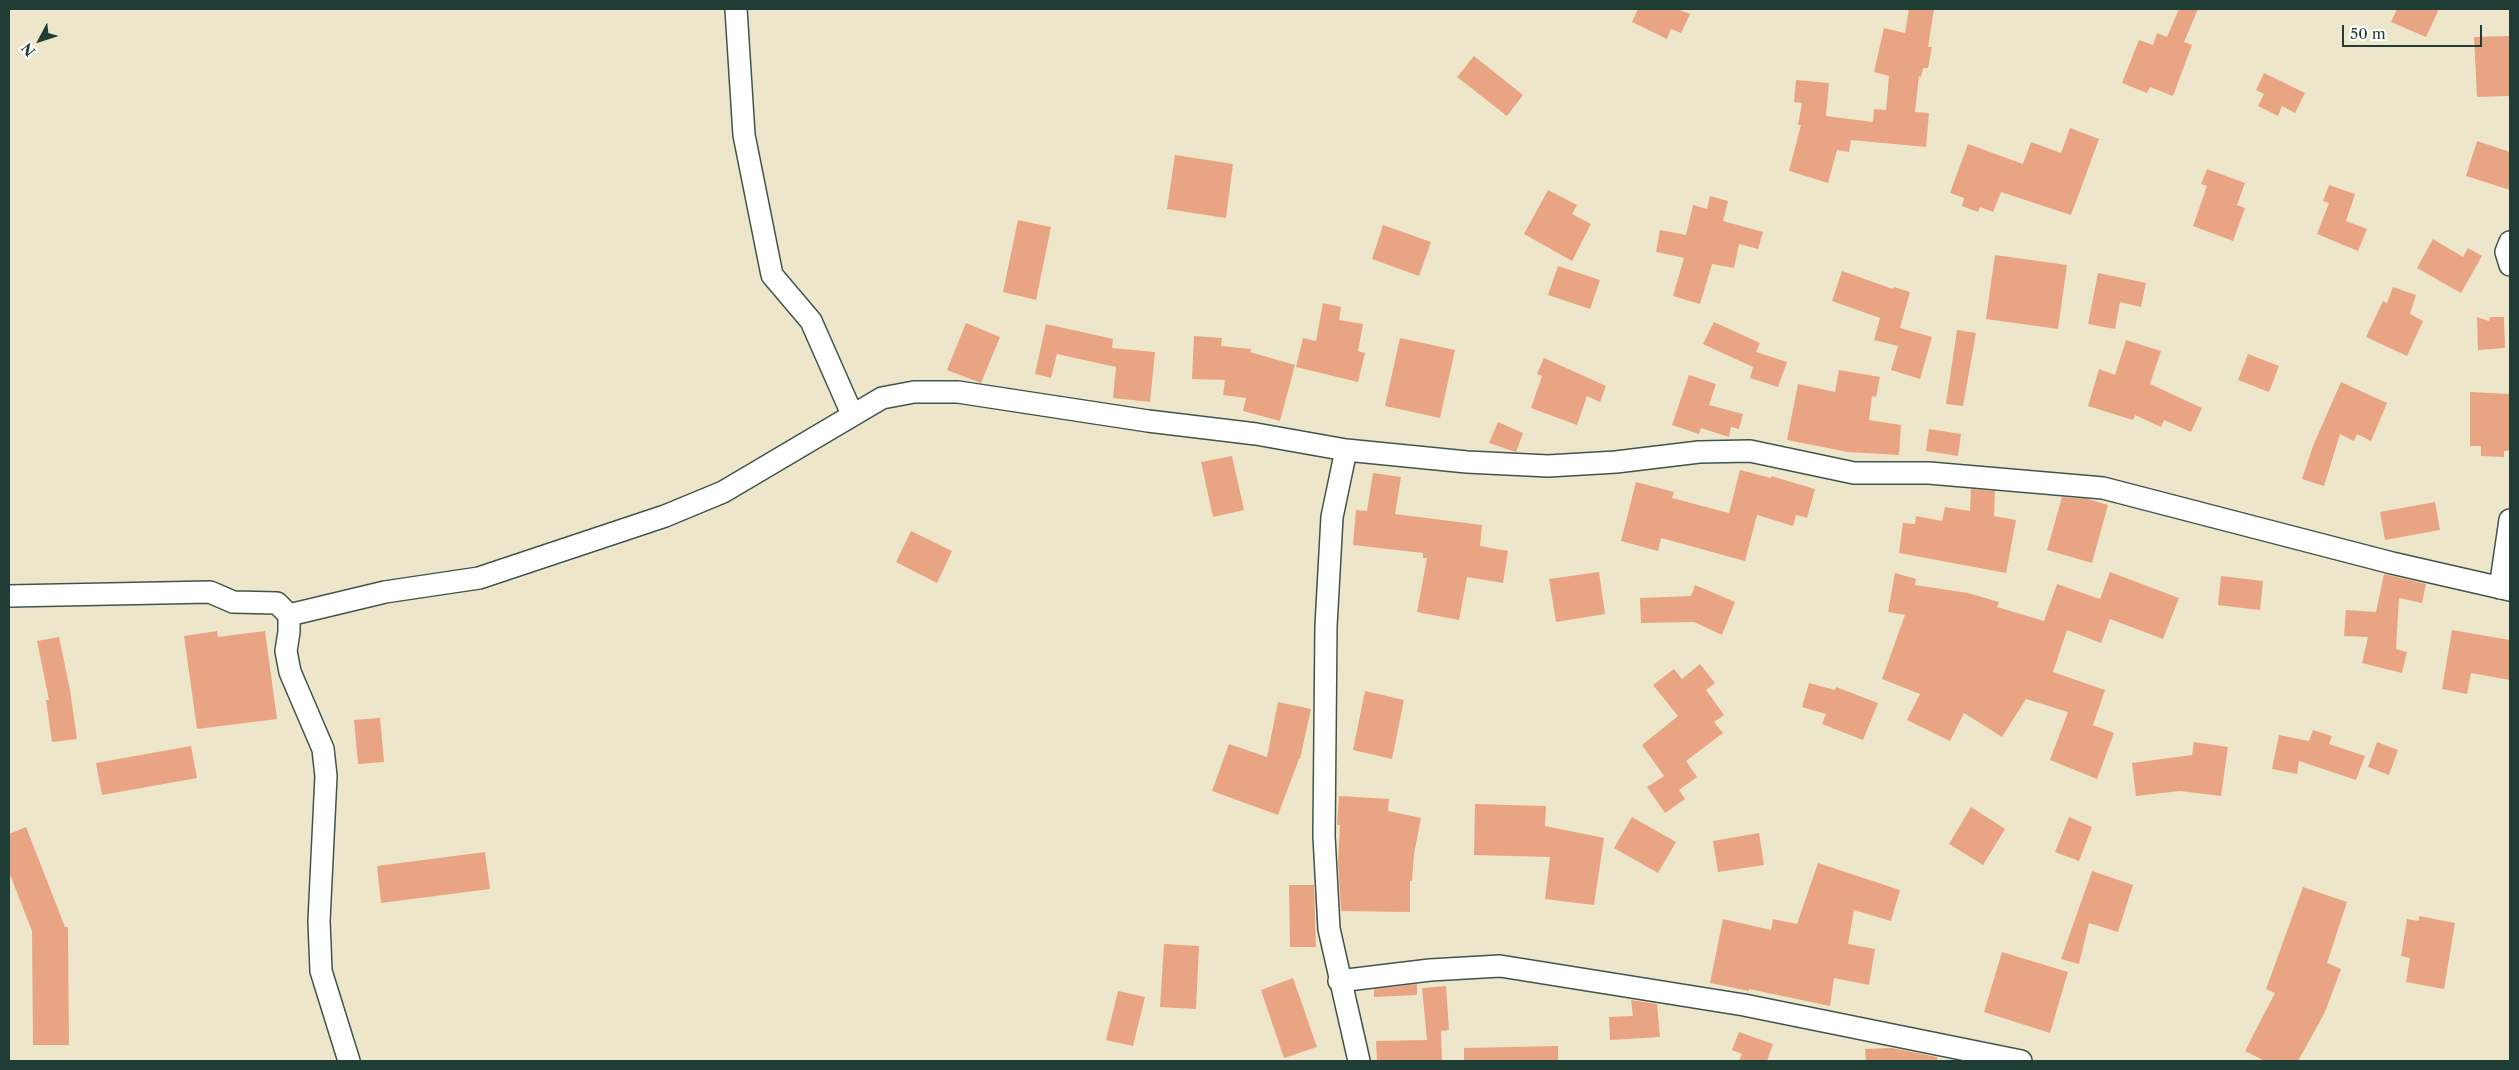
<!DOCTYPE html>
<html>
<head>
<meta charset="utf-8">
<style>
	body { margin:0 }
	#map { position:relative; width:2519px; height:1070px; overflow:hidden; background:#eee6ca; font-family:"Libre Caslon Text",serif }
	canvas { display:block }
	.frame { position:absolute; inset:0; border:10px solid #1f3d34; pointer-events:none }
	.north { position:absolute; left:15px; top:15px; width:50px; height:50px; -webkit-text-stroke:4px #fff; paint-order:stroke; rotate:230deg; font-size:14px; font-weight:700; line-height:20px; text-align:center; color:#1f3d34 }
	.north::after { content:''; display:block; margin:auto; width:18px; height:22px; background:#1f3d34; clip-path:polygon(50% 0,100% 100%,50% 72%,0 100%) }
	.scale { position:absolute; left:2342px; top:25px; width:140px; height:22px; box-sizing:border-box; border:2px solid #1f3d34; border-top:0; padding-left:6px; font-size:15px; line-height:18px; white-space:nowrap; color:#1f3d34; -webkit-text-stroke:4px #fff; paint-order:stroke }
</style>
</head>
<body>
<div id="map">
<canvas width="2519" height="1070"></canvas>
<div class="frame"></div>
<div class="north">N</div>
<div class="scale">50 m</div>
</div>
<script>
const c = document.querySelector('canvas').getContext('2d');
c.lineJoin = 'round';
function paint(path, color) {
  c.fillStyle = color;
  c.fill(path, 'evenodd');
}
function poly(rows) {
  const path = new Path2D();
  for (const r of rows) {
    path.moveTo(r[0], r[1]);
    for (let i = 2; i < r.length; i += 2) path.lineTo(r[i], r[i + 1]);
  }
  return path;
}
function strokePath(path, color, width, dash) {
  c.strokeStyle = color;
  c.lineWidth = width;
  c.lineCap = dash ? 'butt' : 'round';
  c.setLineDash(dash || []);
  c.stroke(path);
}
paint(poly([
	[1638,9,1677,9,1690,14,1681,33,1671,29,1667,39,1632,22],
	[1909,9,1934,9,1928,47,1932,47,1928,68,1923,68,1921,77,1919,76,1915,112,1929,113,1926,147,1851,140,1849,152,1837,150,1828,183,1789,171,1801,125,1798,125,1802,103,1794,102,1796,80,1829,83,1826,116,1873,122,1874,109,1886,110,1889,76,1874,72,1884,28,1905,33],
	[2179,9,2198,9,2184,42,2192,45,2173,96,2150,87,2147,93,2122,83,2139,40,2153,45,2157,33,2167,37],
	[2397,9,2439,9,2426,37,2391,22],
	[2510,36,2510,96,2477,97,2474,37],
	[1474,56,1523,95,1507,116,1457,77],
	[2264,73,2305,93,2295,113,2282,106,2278,116,2258,106,2264,94,2256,90],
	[2070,128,2099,139,2071,215,2001,192,1993,212,1980,207,1978,212,1962,206,1964,198,1950,193,1968,144,2023,164,2031,142,2061,153],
	[2477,141,2510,152,2510,190,2466,176],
	[1175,155,1233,164,1226,218,1167,209],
	[2207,169,2245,183,2237,205,2245,208,2233,241,2193,226,2207,186,2201,184],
	[2329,185,2355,194,2346,221,2367,229,2358,251,2317,234,2329,203,2323,201],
	[1548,190,1577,205,1572,214,1591,224,1572,261,1524,234],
	[1710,196,1728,201,1723,221,1763,232,1758,249,1739,244,1734,268,1712,264,1700,304,1673,296,1684,258,1656,252,1660,230,1686,235,1693,205,1707,209],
	[1018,220,1051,227,1036,300,1003,292],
	[1383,225,1431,242,1419,276,1372,259],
	[2433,239,2463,257,2468,248,2482,256,2461,293,2417,268],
	[1995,255,2067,265,2058,329,1986,319],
	[1558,266,1600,280,1590,309,1548,295],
	[1842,271,1893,289,1894,287,1910,292,1900,328,1932,337,1920,379,1891,370,1898,346,1874,340,1880,318,1832,301],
	[2098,273,2146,283,2141,307,2120,302,2115,329,2088,324],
	[2393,287,2416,295,2410,314,2423,321,2407,356,2366,337,2383,301,2387,303],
	[1323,303,1341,307,1339,320,1363,324,1358,351,1365,353,1358,382,1296,367,1303,338,1316,341],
	[2477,317,2489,321,2490,317,2504,317,2505,348,2478,350],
	[1714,322,1760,343,1756,352,1787,362,1778,387,1750,378,1753,367,1703,344],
	[966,323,1000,337,981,383,947,370],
	[1046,324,1113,339,1112,348,1155,352,1150,402,1113,398,1116,367,1057,354,1051,378,1035,374],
	[1957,330,1976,333,1963,406,1946,404],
	[1194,336,1222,338,1221,346,1251,349,1250,352,1295,365,1280,421,1243,411,1246,398,1223,395,1225,380,1192,379],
	[1400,338,1455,350,1440,418,1385,406],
	[2126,340,2161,351,2150,384,2202,408,2191,432,2164,420,2161,427,2135,415,2133,420,2088,406,2099,369,2115,375],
	[2248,354,2279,366,2269,392,2238,380],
	[1544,358,1606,386,1600,402,1587,396,1577,425,1531,408,1542,376,1537,374],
	[1839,370,1880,377,1876,397,1872,396,1869,420,1901,425,1899,455,1848,452,1787,440,1798,384,1835,392],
	[1689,375,1716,384,1709,405,1743,414,1739,429,1731,427,1729,437,1701,428,1699,434,1672,425],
	[2341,382,2387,403,2371,441,2357,434,2354,441,2340,434,2324,486,2302,479,2313,446],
	[2470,392,2510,394,2510,448,2508,451,2504,451,2504,457,2481,456,2481,446,2470,446],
	[1498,422,1523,433,1516,452,1489,443],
	[1929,429,1961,434,1958,456,1926,451],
	[1232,456,1244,510,1213,517,1201,462],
	[1740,470,1771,478,1771,476,1815,489,1807,518,1796,515,1793,526,1757,515,1745,561,1661,538,1658,551,1621,541,1636,482,1674,492,1672,498,1729,513],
	[1373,473,1401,477,1395,514,1482,525,1480,546,1508,551,1503,583,1467,577,1459,620,1417,612,1427,558,1423,558,1423,553,1353,545,1356,510,1367,511],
	[1971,489,1995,491,1994,516,2016,520,2006,573,1899,553,1903,523,1915,524,1916,516,1942,521,1945,507,1970,511],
	[2062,497,2088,499,2108,505,2092,563,2047,550],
	[2435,502,2440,530,2385,540,2380,512],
	[911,531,952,551,937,583,896,562],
	[1599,572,1605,614,1556,622,1549,579],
	[2110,572,2179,598,2163,639,2110,619,2101,643,2067,630,2053,672,2105,690,2093,725,2114,733,2097,779,2050,760,2068,712,2026,699,2002,737,1964,713,1950,741,1907,720,1920,694,1882,679,1905,615,1888,612,1895,573,1916,579,1915,585,1968,593,1999,602,1997,607,2044,621,2057,584,2100,599],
	[2384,574,2426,584,2422,603,2399,598,2396,649,2407,652,2402,673,2362,663,2368,637,2344,636,2346,610,2376,612],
	[2221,576,2263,581,2260,610,2218,605],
	[1695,585,1735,602,1722,635,1694,622,1641,623,1640,598,1691,596],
	[2452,630,2510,640,2510,680,2471,673,2467,694,2442,689],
	[217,631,218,637,265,631,277,719,197,729,184,636],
	[59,637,70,690,77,739,52,742,46,700,49,700,37,641],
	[1700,664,1715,683,1706,690,1724,715,1714,722,1723,733,1686,761,1697,777,1679,790,1685,799,1665,813,1647,787,1664,776,1642,745,1678,716,1653,685,1674,669,1682,679],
	[1809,683,1835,690,1836,687,1878,703,1863,740,1822,724,1826,714,1802,707],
	[1365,691,1404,700,1392,759,1353,750],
	[1278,702,1311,709,1300,759,1299,759,1278,815,1212,791,1229,744,1267,757],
	[380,718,384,762,358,764,354,720],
	[2313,730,2332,736,2329,744,2365,756,2356,780,2299,761,2297,774,2272,769,2279,735,2309,741],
	[2194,742,2228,747,2221,796,2180,791,2136,796,2132,763,2192,755],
	[2377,742,2398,750,2389,775,2368,767],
	[191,746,197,778,102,795,96,763],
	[1339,796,1389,799,1388,811,1421,818,1414,854,1412,881,1410,881,1410,912,1341,911,1338,861,1340,825,1337,825],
	[1475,804,1546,806,1545,826,1604,838,1594,905,1545,899,1550,857,1474,855],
	[1971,807,2005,829,1983,865,1949,844],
	[1632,817,1676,842,1658,873,1614,848],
	[2069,817,2092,827,2079,861,2055,852],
	[26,827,65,927,68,927,69,1045,33,1045,32,931,9,872,9,834],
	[1759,833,1764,865,1718,872,1713,841],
	[485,852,490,889,381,903,377,866],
	[1818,863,1900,890,1891,921,1854,910,1848,944,1875,949,1869,985,1834,978,1830,1006,1749,989,1749,991,1710,983,1723,919,1771,930,1773,919,1797,924],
	[2092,871,2133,885,2118,932,2089,923,2079,964,2061,959],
	[1289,885,1314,885,1316,947,1290,947],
	[2303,887,2347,902,2327,963,2341,969,2325,1012,2298,1061,2265,1061,2245,1051,2275,993,2266,989],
	[2419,916,2455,923,2444,989,2406,982,2410,958,2401,956,2407,919,2419,921],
	[1164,944,1199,946,1196,1009,1160,1007],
	[2002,952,2068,972,2050,1033,1984,1012],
	[1293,978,1317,1047,1284,1058,1261,990],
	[1417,984,1417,995,1374,997,1374,989],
	[1446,986,1449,1030,1441,1031,1442,1061,1377,1061,1376,1041,1427,1040,1422,988],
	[1118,991,1145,997,1133,1046,1106,1040],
	[1631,1000,1657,1004,1660,1037,1610,1040,1609,1017,1633,1016],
	[1739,1032,1773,1044,1767,1061,1739,1061,1742,1054,1732,1050],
	[1558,1046,1558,1061,1464,1061,1464,1048],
	[1892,1048,1937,1057,1938,1061,1866,1061,1865,1049]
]), '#e9a583');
const street = poly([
	[736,9,744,135,772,275,811,321,852,414],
	[2510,242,2506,252,2510,265],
	[1346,450,1332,517,1326,626,1324,836,1329,929,1359,1061],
	[2500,588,2510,520],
	[9,596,210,592,233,602,277,603,289,615,289,632,286,651,290,672,323,749,326,776,319,921,321,971,349,1061],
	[289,615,385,592,479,578,665,516,723,492,882,398,914,392,958,392,1148,421,1256,434,1346,450,1467,462,1548,466,1616,462,1699,452,1750,451,1854,473,1929,473,2103,488,2392,563,2510,590],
	[1339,981,1430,970,1500,966,1744,1005,2021,1061]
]);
strokePath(street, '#3e564a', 24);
strokePath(street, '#fff', 21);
</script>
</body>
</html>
